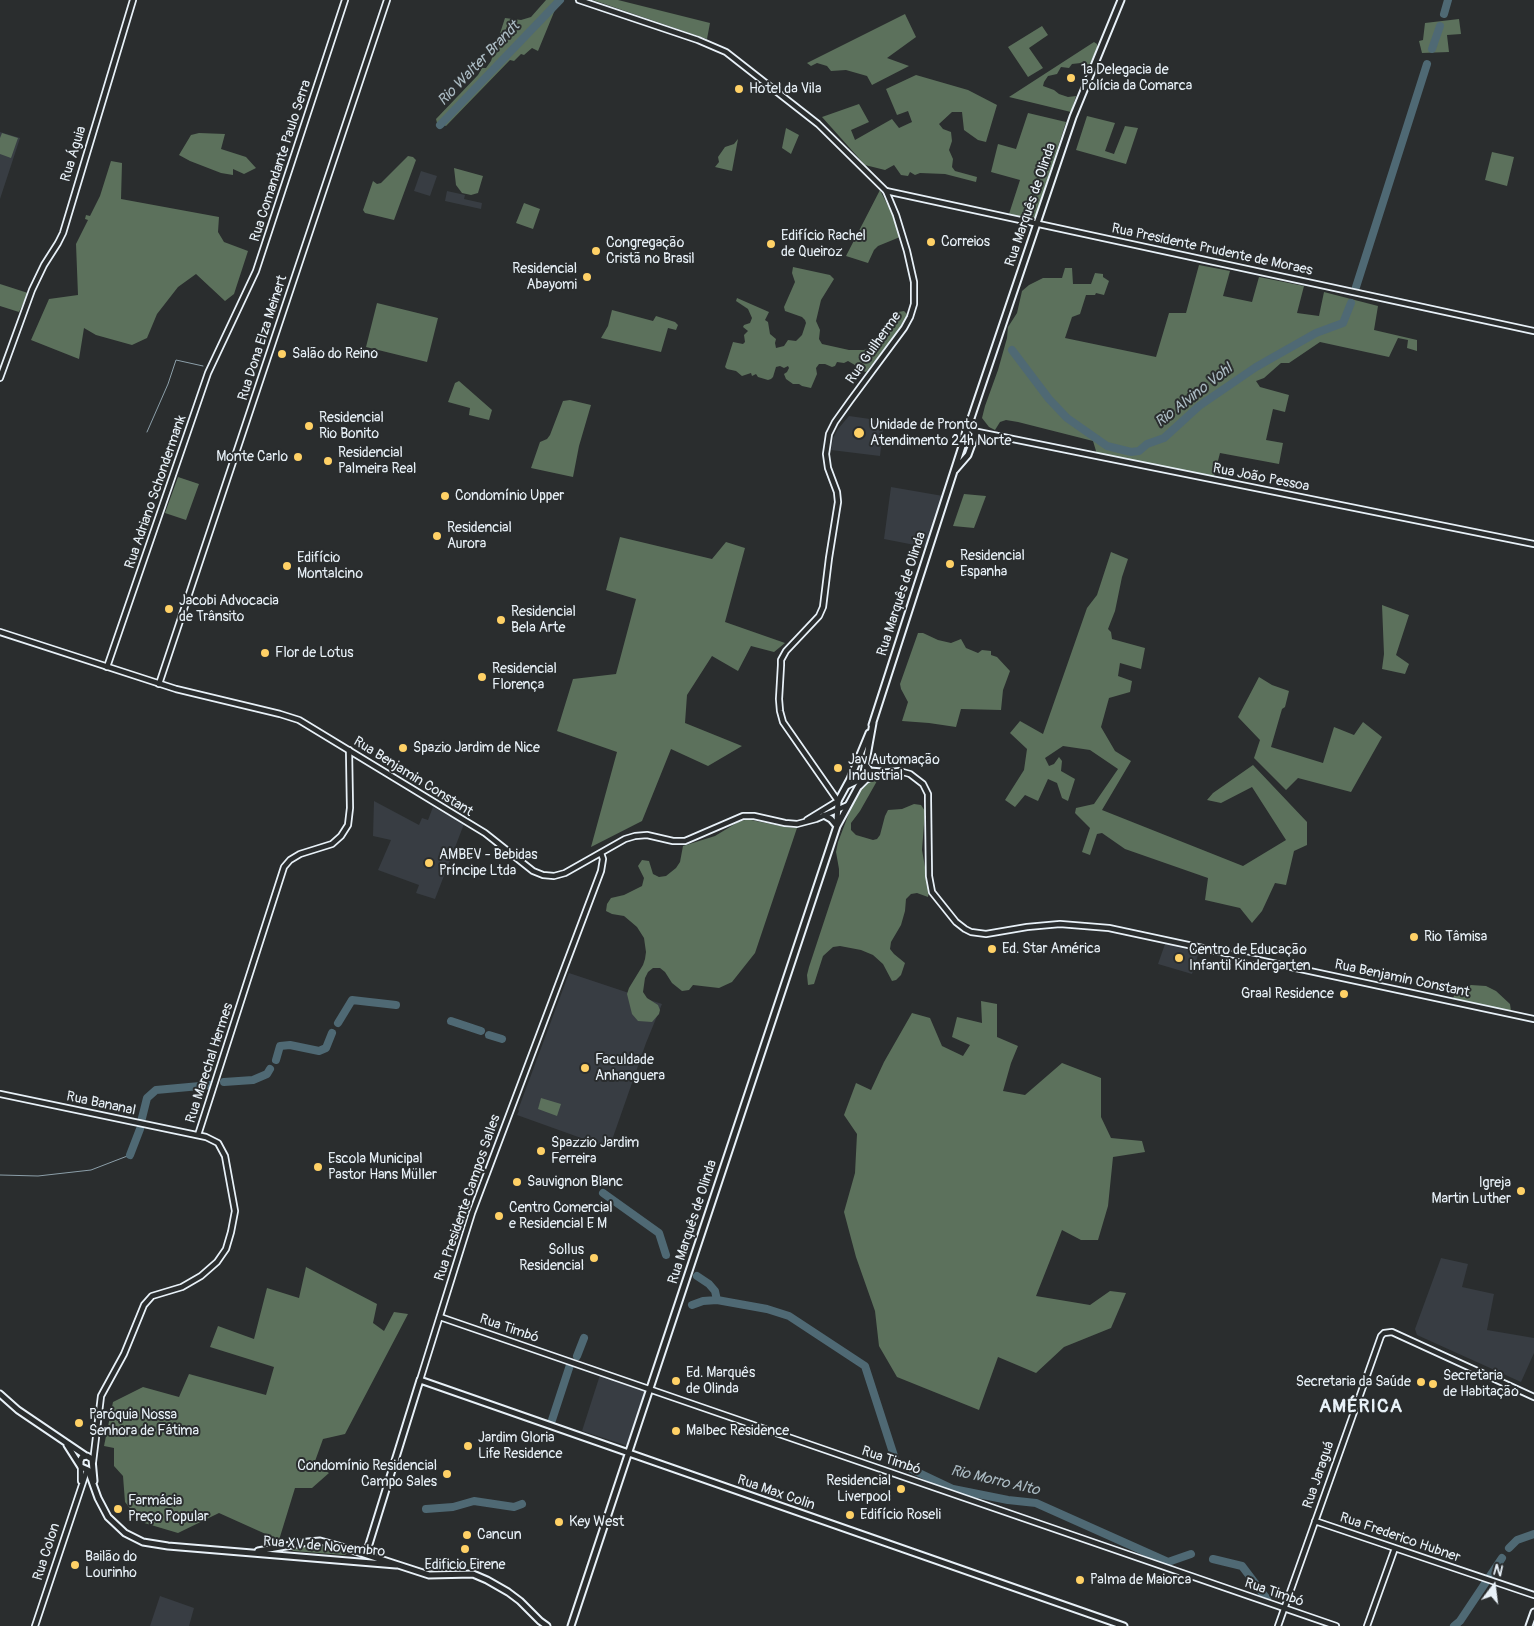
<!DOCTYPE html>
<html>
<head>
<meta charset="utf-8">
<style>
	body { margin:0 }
	#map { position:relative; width:1534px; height:1626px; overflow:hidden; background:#2a2d2e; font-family:Pangolin,sans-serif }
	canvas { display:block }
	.north { position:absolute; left:1469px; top:1561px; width:50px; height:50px; -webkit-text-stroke:4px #2a2d2e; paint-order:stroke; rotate:15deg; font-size:14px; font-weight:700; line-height:20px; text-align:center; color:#e8f1f8 }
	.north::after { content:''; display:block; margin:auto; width:18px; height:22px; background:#e8f1f8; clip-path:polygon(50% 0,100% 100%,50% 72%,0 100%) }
</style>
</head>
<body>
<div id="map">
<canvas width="1534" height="1626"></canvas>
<div class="north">N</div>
</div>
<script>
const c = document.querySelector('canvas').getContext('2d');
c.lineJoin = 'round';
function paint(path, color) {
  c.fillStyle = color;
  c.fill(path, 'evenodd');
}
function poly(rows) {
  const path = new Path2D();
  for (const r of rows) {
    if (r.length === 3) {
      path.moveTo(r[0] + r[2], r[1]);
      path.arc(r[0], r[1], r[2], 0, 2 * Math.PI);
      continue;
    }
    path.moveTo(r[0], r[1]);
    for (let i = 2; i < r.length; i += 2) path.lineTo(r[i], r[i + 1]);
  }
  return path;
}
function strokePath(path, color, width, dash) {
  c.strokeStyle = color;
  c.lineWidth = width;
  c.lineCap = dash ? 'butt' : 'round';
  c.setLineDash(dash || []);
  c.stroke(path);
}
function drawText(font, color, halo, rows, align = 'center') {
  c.font = font + ' Pangolin,sans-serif';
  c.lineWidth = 4;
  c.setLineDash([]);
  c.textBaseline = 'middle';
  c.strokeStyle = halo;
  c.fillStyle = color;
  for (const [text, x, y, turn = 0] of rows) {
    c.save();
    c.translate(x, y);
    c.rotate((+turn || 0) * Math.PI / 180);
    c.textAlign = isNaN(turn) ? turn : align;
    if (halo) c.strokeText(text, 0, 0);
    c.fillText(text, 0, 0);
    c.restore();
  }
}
paint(poly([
	[0,132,20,138,0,199],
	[421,171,437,176,430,196,414,191],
	[447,191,465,195,464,199,482,203,481,209,445,201],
	[849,416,884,421,880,456,831,450,833,438,838,429],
	[891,487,943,496,925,547,884,539],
	[374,801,419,825,422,818,428,820,433,807,464,824,435,899,416,893,419,885,378,870,391,840,373,836],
	[1165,944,1199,952,1192,974,1158,964],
	[569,973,662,1004,646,1043,612,1140,609,1139,608,1145,609,1146,609,1148,517,1115,519,1111,518,1110],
	[1441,1258,1468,1264,1462,1287,1494,1294,1487,1330,1534,1338,1534,1353,1521,1382,1417,1335,1415,1329],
	[600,1375,646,1391,628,1446,582,1431],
	[160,1596,194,1608,189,1626,150,1626]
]), '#383d43');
paint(poly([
	[546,0,559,0,538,51,532,48,524,55,521,54,514,61,510,60,446,126,437,123,436,119,478,75,482,68,486,68,491,61,505,18,521,20,531,17],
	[593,0,618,0,710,23,707,39],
	[905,14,916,37,887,58,909,66,872,85,867,76,846,70,831,71,827,66,817,63,811,66,807,63],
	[1459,19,1461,34,1447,35,1449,52,1422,53,1419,41,1423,40,1425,23],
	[1042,26,1048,35,1029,48,1043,68,1028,77,1008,47],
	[1094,42,1097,44,1097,48,1088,68,1081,63,1072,64,1069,68,1061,67,1057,74,1048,76,1044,82,1043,86,1054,90,1059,94,1068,97,1076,96,1071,112,1009,97],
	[916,75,968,90,997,105,986,142,978,140,964,130,962,112,952,112,939,124,943,129,951,132,952,141,949,150,953,159,952,167,955,171,977,177,976,182,945,174,920,173,915,175,910,172,908,176,901,175,894,165,885,170,865,165,822,117,859,104,869,122,851,130,855,140,892,119,899,128,912,122,908,111,897,115,886,89],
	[1028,113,1066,122,1035,218,1031,219,1009,214,1020,180,991,172,998,144,1016,149],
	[1087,116,1115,123,1105,151,1114,154,1125,126,1138,128,1126,164,1076,150],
	[786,128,799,135,791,154,782,148],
	[2,133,18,138,11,158,0,154,0,138],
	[199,133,225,134,221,149,246,157,256,168,244,174,233,169,233,175,221,173,190,161,179,155,191,135],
	[738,139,732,171,715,167,719,162,718,157,725,147,734,144],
	[1492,152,1514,157,1507,186,1485,180],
	[408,156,413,157,416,160,394,220,365,213,363,210,373,181,377,184,381,183],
	[111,161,122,163,121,199,219,217,218,232,224,242,248,251,234,294,225,301,196,274,178,287,157,314,147,338,132,345,96,335,84,328,79,359,31,340,49,299,78,295,76,244,88,220,85,219,86,215,90,216,100,196],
	[454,168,483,176,478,193,471,195,462,193,456,185],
	[880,190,891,212,900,237,878,246,874,250,868,263,846,256],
	[524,203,540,209,533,229,516,223],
	[1199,265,1230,271,1223,296,1252,302,1259,277,1304,286,1297,313,1319,316,1324,292,1378,306,1374,330,1417,340,1417,351,1407,348,1408,340,1398,338,1389,357,1320,342,1289,363,1281,363,1264,378,1256,381,1260,387,1289,395,1285,412,1273,409,1266,440,1283,443,1279,464,1220,453,1214,476,1098,455,1096,451,1093,441,1018,422,1006,420,1000,422,995,430,989,427,982,418,985,406,998,370,1007,338,1008,327,1017,313,1022,291,1029,285,1043,278,1062,278,1065,268,1072,268,1073,284,1091,284,1095,273,1103,274,1103,277,1109,281,1104,295,1096,293,1095,295,1086,295,1080,314,1072,317,1065,338,1156,357,1169,313,1186,313],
	[793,267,830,275,834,279,821,300,816,321,820,330,819,339,822,344,849,350,864,350,869,348,888,320,898,312,904,311,907,314,901,329,866,372,863,371,860,368,848,361,844,363,837,362,835,366,832,367,825,364,819,364,816,368,817,374,811,388,802,386,799,384,793,384,786,379,784,374,787,372,789,368,788,366,784,368,780,366,776,367,773,377,771,379,768,380,758,377,756,374,752,376,751,373,742,376,736,371,727,369,725,367,733,342,743,344,745,342,744,335,748,331,743,327,744,325,750,323,752,318,748,309,736,301,737,298,769,312,765,320,768,322,770,334,776,339,775,343,776,348,784,346,788,340,796,341,802,335,806,323,805,320,802,317,785,311,784,307,795,282,792,273],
	[0,284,28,293,19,312,0,306],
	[377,303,438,318,427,362,366,347],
	[612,310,653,321,656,316,675,322,678,325,676,330,668,328,661,352,601,338,608,326],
	[459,381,492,410,489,420,469,415,470,408,448,402,455,383],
	[570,400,591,405,579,446,573,477,531,468,540,442,547,439,550,435,563,401],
	[178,477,199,484,186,520,165,513],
	[964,494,986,496,974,528,953,526],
	[620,537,712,559,726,542,745,548,725,622,785,643,774,652,751,646,738,671,712,656,687,695,685,723,742,746,708,766,671,749,642,821,591,847,617,752,557,731,573,679,616,674,636,599,606,590],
	[1111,552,1128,559,1122,577,1115,611,1108,629,1111,632,1112,639,1145,648,1141,669,1120,663,1118,676,1132,681,1130,692,1109,698,1101,727,1115,751,1131,761,1102,810,1243,866,1286,840,1252,787,1221,803,1207,800,1213,793,1253,765,1307,822,1307,845,1294,851,1286,885,1275,883,1262,911,1252,923,1240,908,1205,900,1208,878,1125,849,1102,833,1097,834,1090,855,1082,852,1090,828,1075,813,1076,808,1094,804,1118,769,1090,750,1063,746,1045,758,1049,766,1054,764,1059,757,1062,761,1061,771,1075,779,1068,801,1062,798,1057,783,1048,779,1038,801,1025,795,1015,807,1005,800,1024,770,1027,749,1010,733,1020,721,1043,734,1087,608,1097,595],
	[1382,605,1409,615,1396,655,1409,664,1405,674,1382,669,1384,654],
	[918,633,923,633,938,640,951,643,961,639,966,648,978,653,982,650,991,651,991,655,997,657,1010,671,1003,690,1001,710,961,709,956,727,929,723,902,721,908,702,901,689,900,684],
	[1259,677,1272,685,1289,691,1285,707,1282,709,1271,747,1323,763,1334,727,1354,735,1363,722,1382,737,1351,792,1298,778,1286,790,1254,758,1260,740,1238,717],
	[871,779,876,779,877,781,860,811,851,823,851,830,856,835,873,840,877,839,880,835,885,816,888,810,902,809,914,804,921,805,925,811,922,850,929,890,928,897,917,893,911,894,906,899,905,911,901,925,891,942,890,949,894,954,905,963,901,975,896,980,892,981,883,964,873,955,861,950,840,946,833,947,823,956,815,981,814,984,808,985,807,975,809,967,839,876,839,869,836,852,838,842,851,808,859,792],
	[745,820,751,820,785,827,797,828,755,953,732,982,719,988,693,985,689,990,682,991,672,983,665,972,660,968,653,968,648,972,645,978,643,992,647,998,658,1005,660,1010,659,1014,652,1022,638,1021,632,1014,627,994,629,988,643,965,645,959,646,952,644,938,637,927,630,921,624,916,612,914,606,911,607,904,611,898,624,895,642,886,644,878,638,866,642,860,649,861,653,874,659,877,666,876,676,868,680,862,683,846,715,836,738,822],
	[1471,985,1486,986,1496,991,1510,1004,1511,1011,1453,998,1456,992],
	[981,1001,997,1004,997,1037,1018,1046,1011,1063,1003,1091,1025,1095,1062,1063,1101,1078,1101,1117,1111,1138,1142,1141,1145,1152,1113,1157,1108,1206,1098,1240,1081,1240,1062,1230,1036,1296,1090,1305,1110,1291,1126,1293,1111,1328,1064,1347,1036,1373,998,1357,979,1410,897,1377,879,1346,875,1311,856,1257,844,1212,855,1173,857,1134,844,1115,856,1083,871,1090,884,1062,912,1013,930,1018,942,1046,963,1056,970,1045,952,1037,957,1017,982,1023],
	[541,1098,561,1104,557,1116,538,1109],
	[306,1267,377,1304,373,1323,384,1331,394,1312,408,1314,345,1434,323,1439,314,1464,329,1473,312,1488,295,1488,279,1540,219,1513,178,1533,141,1522,125,1502,123,1476,114,1466,114,1448,104,1446,113,1402,143,1387,179,1397,189,1374,266,1395,274,1367,210,1347,218,1326,254,1339,267,1288,299,1298],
	[317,1543,344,1550,347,1553,345,1555,293,1551,291,1549,293,1548,306,1544]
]), '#5c715c');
strokePath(poly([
	[147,432,168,384,176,360,203,366],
	[0,1175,38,1176,91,1170,130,1155]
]), '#8c9fa9', 1);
strokePath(poly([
	[1444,14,1448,0],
	[1432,49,1440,26],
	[440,125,560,0],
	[1356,287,1427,64],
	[1012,350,1049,399,1067,418,1107,446,1131,452,1139,451,1147,444,1164,438,1199,406,1256,367,1316,333,1343,323,1351,303],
	[451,1021,481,1031],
	[338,1023,352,1000,396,1005],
	[489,1035,502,1039],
	[276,1060,280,1046,290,1045,319,1051,326,1048,332,1033],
	[224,1082,253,1080,267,1074,270,1069],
	[142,1118,147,1098,156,1090,211,1085],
	[130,1155,140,1129],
	[603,1193,659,1233,666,1255],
	[697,1276,709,1284,715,1291,717,1300],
	[692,1305,703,1301,717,1300,767,1309,789,1316,865,1366,896,1462,953,1489,1008,1500,1036,1503,1168,1562,1191,1554],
	[577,1356,584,1338],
	[552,1420,570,1365],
	[426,1509,453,1507,474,1501,514,1507,522,1504],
	[1509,1548,1517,1540,1534,1534],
	[1213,1559,1242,1566,1267,1599],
	[1454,1626,1460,1621,1502,1558]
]), '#4f6974', 8);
const tertiary = poly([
	[0,378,32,290,44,265,58,243,63,233,133,0],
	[973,431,1534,544],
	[107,667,208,373,256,271,345,0],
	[159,684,387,0],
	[838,801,783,722,780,711,779,699,781,665,781,660,786,651,819,616,823,607,829,558,838,502,837,492,828,468,826,454,829,434,835,422,850,401,904,328,910,317,914,304,914,282,907,251,896,215,886,191],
	[0,1094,206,1137,218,1143,225,1156,235,1211,231,1232,226,1249,217,1262,201,1276,182,1287,152,1296,144,1305,124,1354,101,1396,93,1462],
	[198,1135,284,867,290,860,300,854,332,844,341,836,348,825,350,808,349,750],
	[81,1481,81,1467],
	[1315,1521,1534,1595],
	[35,1626,87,1470],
	[1278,1626,1381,1336,1384,1333,1392,1332,1534,1397],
	[1367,1626,1395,1548]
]);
const secondary = poly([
	[579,0,698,40,726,52,818,124,886,191,1534,331],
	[0,632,176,689,280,714,299,720,485,833,533,871,543,875,554,876,565,873,625,839,635,836,647,835,673,841,685,841,743,816,754,816,785,823,797,824,816,819,848,805],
	[847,786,872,774,899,771,910,774,923,784,928,794,928,800,929,876,932,892,956,922,965,929,971,932,986,934,1027,927,1060,924,1109,928,1534,1019],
	[860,786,866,780,874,776],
	[807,820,838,801],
	[440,1317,1336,1626],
	[420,1380,472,1213,601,871,603,859,601,853]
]);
const primary = poly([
	[970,434,5],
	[967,430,1073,117,1121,0],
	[955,470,968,455,975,436],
	[872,725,965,437],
	[865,764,870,771,882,772],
	[824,815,831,819,836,825],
	[837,823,838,801,850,779,869,733],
	[0,1394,18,1410,86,1456],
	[67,1445,81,1467,88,1470],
	[80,1465,80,1461,82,1457,87,1456,92,1459,94,1481],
	[88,1470,98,1498,108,1517,125,1533,143,1542,168,1546,396,1565],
	[258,1551,308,1542,320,1541,349,1549,429,1575,473,1574,487,1580,508,1592,520,1601,540,1621,547,1626],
	[366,1554,420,1380,1124,1626],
	[571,1626,837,826,863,778,873,723],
	[1529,1626,1534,1612]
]);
strokePath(tertiary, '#e8f1f8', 8);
strokePath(secondary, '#e8f1f8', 8);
strokePath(primary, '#e8f1f8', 9);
strokePath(tertiary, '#2a2d2e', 4.5);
strokePath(secondary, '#2a2d2e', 4.5);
strokePath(primary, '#2a2d2e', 5);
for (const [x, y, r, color] of [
	[1071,78,5,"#ffd166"],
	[739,89,5,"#ffd166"],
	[931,242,5,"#ffd166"],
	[771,244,5,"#ffd166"],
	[596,251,5,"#ffd166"],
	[587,277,5,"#ffd166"],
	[282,354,5,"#ffd166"],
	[309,426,5,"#ffd166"],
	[859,433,6,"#ffd166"],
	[298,457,5,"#ffd166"],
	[328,461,5,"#ffd166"],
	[445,496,5,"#ffd166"],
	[437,536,5,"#ffd166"],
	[950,564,5,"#ffd166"],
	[287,566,5,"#ffd166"],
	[169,609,5,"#ffd166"],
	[501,620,5,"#ffd166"],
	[265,653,5,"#ffd166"],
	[482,677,5,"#ffd166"],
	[403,748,5,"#ffd166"],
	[838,768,5,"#ffd166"],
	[429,863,5,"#ffd166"],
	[1414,937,5,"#ffd166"],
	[992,949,5,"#ffd166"],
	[1179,958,5,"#ffd166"],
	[1344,994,5,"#ffd166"],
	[585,1068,5,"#ffd166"],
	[541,1151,5,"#ffd166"],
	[318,1167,5,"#ffd166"],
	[517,1182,5,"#ffd166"],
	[1521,1191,5,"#ffd166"],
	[499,1216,5,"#ffd166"],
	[594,1258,5,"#ffd166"],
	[676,1381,5,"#ffd166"],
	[1421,1382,5,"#ffd166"],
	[1433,1384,5,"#ffd166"],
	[79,1423,5,"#ffd166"],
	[676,1431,5,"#ffd166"],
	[468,1446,5,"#ffd166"],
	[447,1474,5,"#ffd166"],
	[901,1489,5,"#ffd166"],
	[118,1509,5,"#ffd166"],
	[850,1515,5,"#ffd166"],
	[559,1522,5,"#ffd166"],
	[467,1535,5,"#ffd166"],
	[465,1549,5,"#ffd166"],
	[75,1565,5,"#ffd166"],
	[1080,1580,5,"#ffd166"]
]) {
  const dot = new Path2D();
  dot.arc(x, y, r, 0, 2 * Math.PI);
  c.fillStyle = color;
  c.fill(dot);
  strokePath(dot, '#2a2d2e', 2);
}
drawText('14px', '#e8f1f8', '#2a2d2e', [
	["1ª Delegacia de",1081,70],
	["Polícia da Comarca",1081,86],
	["Hotel da Vila",749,89],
	["Edifício Rachel",781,236],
	["de Queiroz",781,252],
	["Correios",941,242],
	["Congregação",606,243],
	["Cristã no Brasil",606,259],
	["Residencial",577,269,"right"],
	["Abayomi",577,285,"right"],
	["Salão do Reino",292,354],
	["Residencial",319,418],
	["Rio Bonito",319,434],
	["Unidade de Pronto",870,425],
	["Atendimento 24h Norte",870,441],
	["Residencial",338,453],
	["Palmeira Real",338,469],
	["Monte Carlo",288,457,"right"],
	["Condomínio Upper",455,496],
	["Residencial",447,528],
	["Aurora",447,544],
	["Residencial",960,556],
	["Espanha",960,572],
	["Edifício",297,558],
	["Montalcino",297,574],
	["Jacobi Advocacia",179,601],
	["de Trânsito",179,617],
	["Residencial",511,612],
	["Bela Arte",511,628],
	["Flor de Lotus",275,653],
	["Residencial",492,669],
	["Florença",492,685],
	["Spazio Jardim de Nice",413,748],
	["Jav Automação",848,760],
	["Industrial",848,776],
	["AMBEV - Bebidas",439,855],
	["Príncipe Ltda",439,871],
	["Rio Tâmisa",1424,937],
	["Ed. Star América",1002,949],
	["Centro de Educação",1189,950],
	["Infantil Kindergarten",1189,966],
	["Graal Residence",1334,994,"right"],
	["Faculdade",595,1060],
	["Anhanguera",595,1076],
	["Spazzio Jardim",551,1143],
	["Ferreira",551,1159],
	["Escola Municipal",328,1159],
	["Pastor Hans Müller",328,1175],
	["Sauvignon Blanc",527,1182],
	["Igreja",1511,1183,"right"],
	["Martin Luther",1511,1199,"right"],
	["Centro Comercial",509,1208],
	["e Residencial E M",509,1224],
	["Sollus",584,1250,"right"],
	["Residencial",584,1266,"right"],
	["Ed. Marquês",686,1373],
	["de Olinda",686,1389],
	["Secretaria",1443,1376],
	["de Habitação",1443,1392],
	["Secretaria da Saúde",1411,1382,"right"],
	["Paróquia Nossa",89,1415],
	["Senhora de Fátima",89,1431],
	["Malbec Residence",686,1431],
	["Jardim Gloria",478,1438],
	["Life Residence",478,1454],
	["Condomínio Residencial",437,1466,"right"],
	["Campo Sales",437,1482,"right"],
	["Residencial",891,1481,"right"],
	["Liverpool",891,1497,"right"],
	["Farmácia",128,1501],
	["Preço Popular",128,1517],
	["Edifício Roseli",860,1515],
	["Key West",569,1522],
	["Cancun",477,1535],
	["Bailão do",85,1557],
	["Lourinho",85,1573],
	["Edificio Eirene",465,1565,"center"],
	["Palma de Maiorca",1090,1580]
], 'left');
drawText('14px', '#e8f1f8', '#2a2d2e', [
	["Rua Águia",74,154,-73],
	["Rua Comandante Paulo Serra",281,161,-72],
	["Rua Marquês de Olinda",1031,205,-71],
	["Rua Presidente Prudente de Moraes",1212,250,12],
	["Rua Dona Elza Meinert",263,338,-72],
	["Rua Guilherme",874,348,-55],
	["Rua João Pessoa",1261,478,11],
	["Rua Adriano Schondermank",156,492,-71],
	["Rua Marquês de Olinda",902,594,-72],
	["Rua Benjamin Constant",413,777,32],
	["Rua Benjamin Constant",1402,979,12],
	["Rua Marechal Hermes",210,1063,-72],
	["Rua Bananal",101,1104,12],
	["Rua Presidente Campos Salles",468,1198,-71],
	["Rua Marquês de Olinda",693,1222,-72],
	["Rua Timbó",509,1329,19],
	["Rua Timbó",891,1461,19],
	["Rua Jaraguá",1319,1475,-71],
	["Rua Max Colin",776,1493,19],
	["Rua Frederico Hubner",1400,1538,19],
	["Rua XV de Novembro",324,1547,5],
	["Rua Colon",47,1552,-72],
	["Rua Timbó",1274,1593,19]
]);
drawText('italic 15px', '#abbbc3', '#2a2d2e', [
	["Rio Walter Brandt",479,64,-46],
	["Rio Alvino Vohl",1194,396,-38],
	["Rio Morro Alto",995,1481,13]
]);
c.letterSpacing = '1px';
drawText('bold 19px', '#e8f1f8', '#2a2d2e', [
	["AMÉRICA",1361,1407]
]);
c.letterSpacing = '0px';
</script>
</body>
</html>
